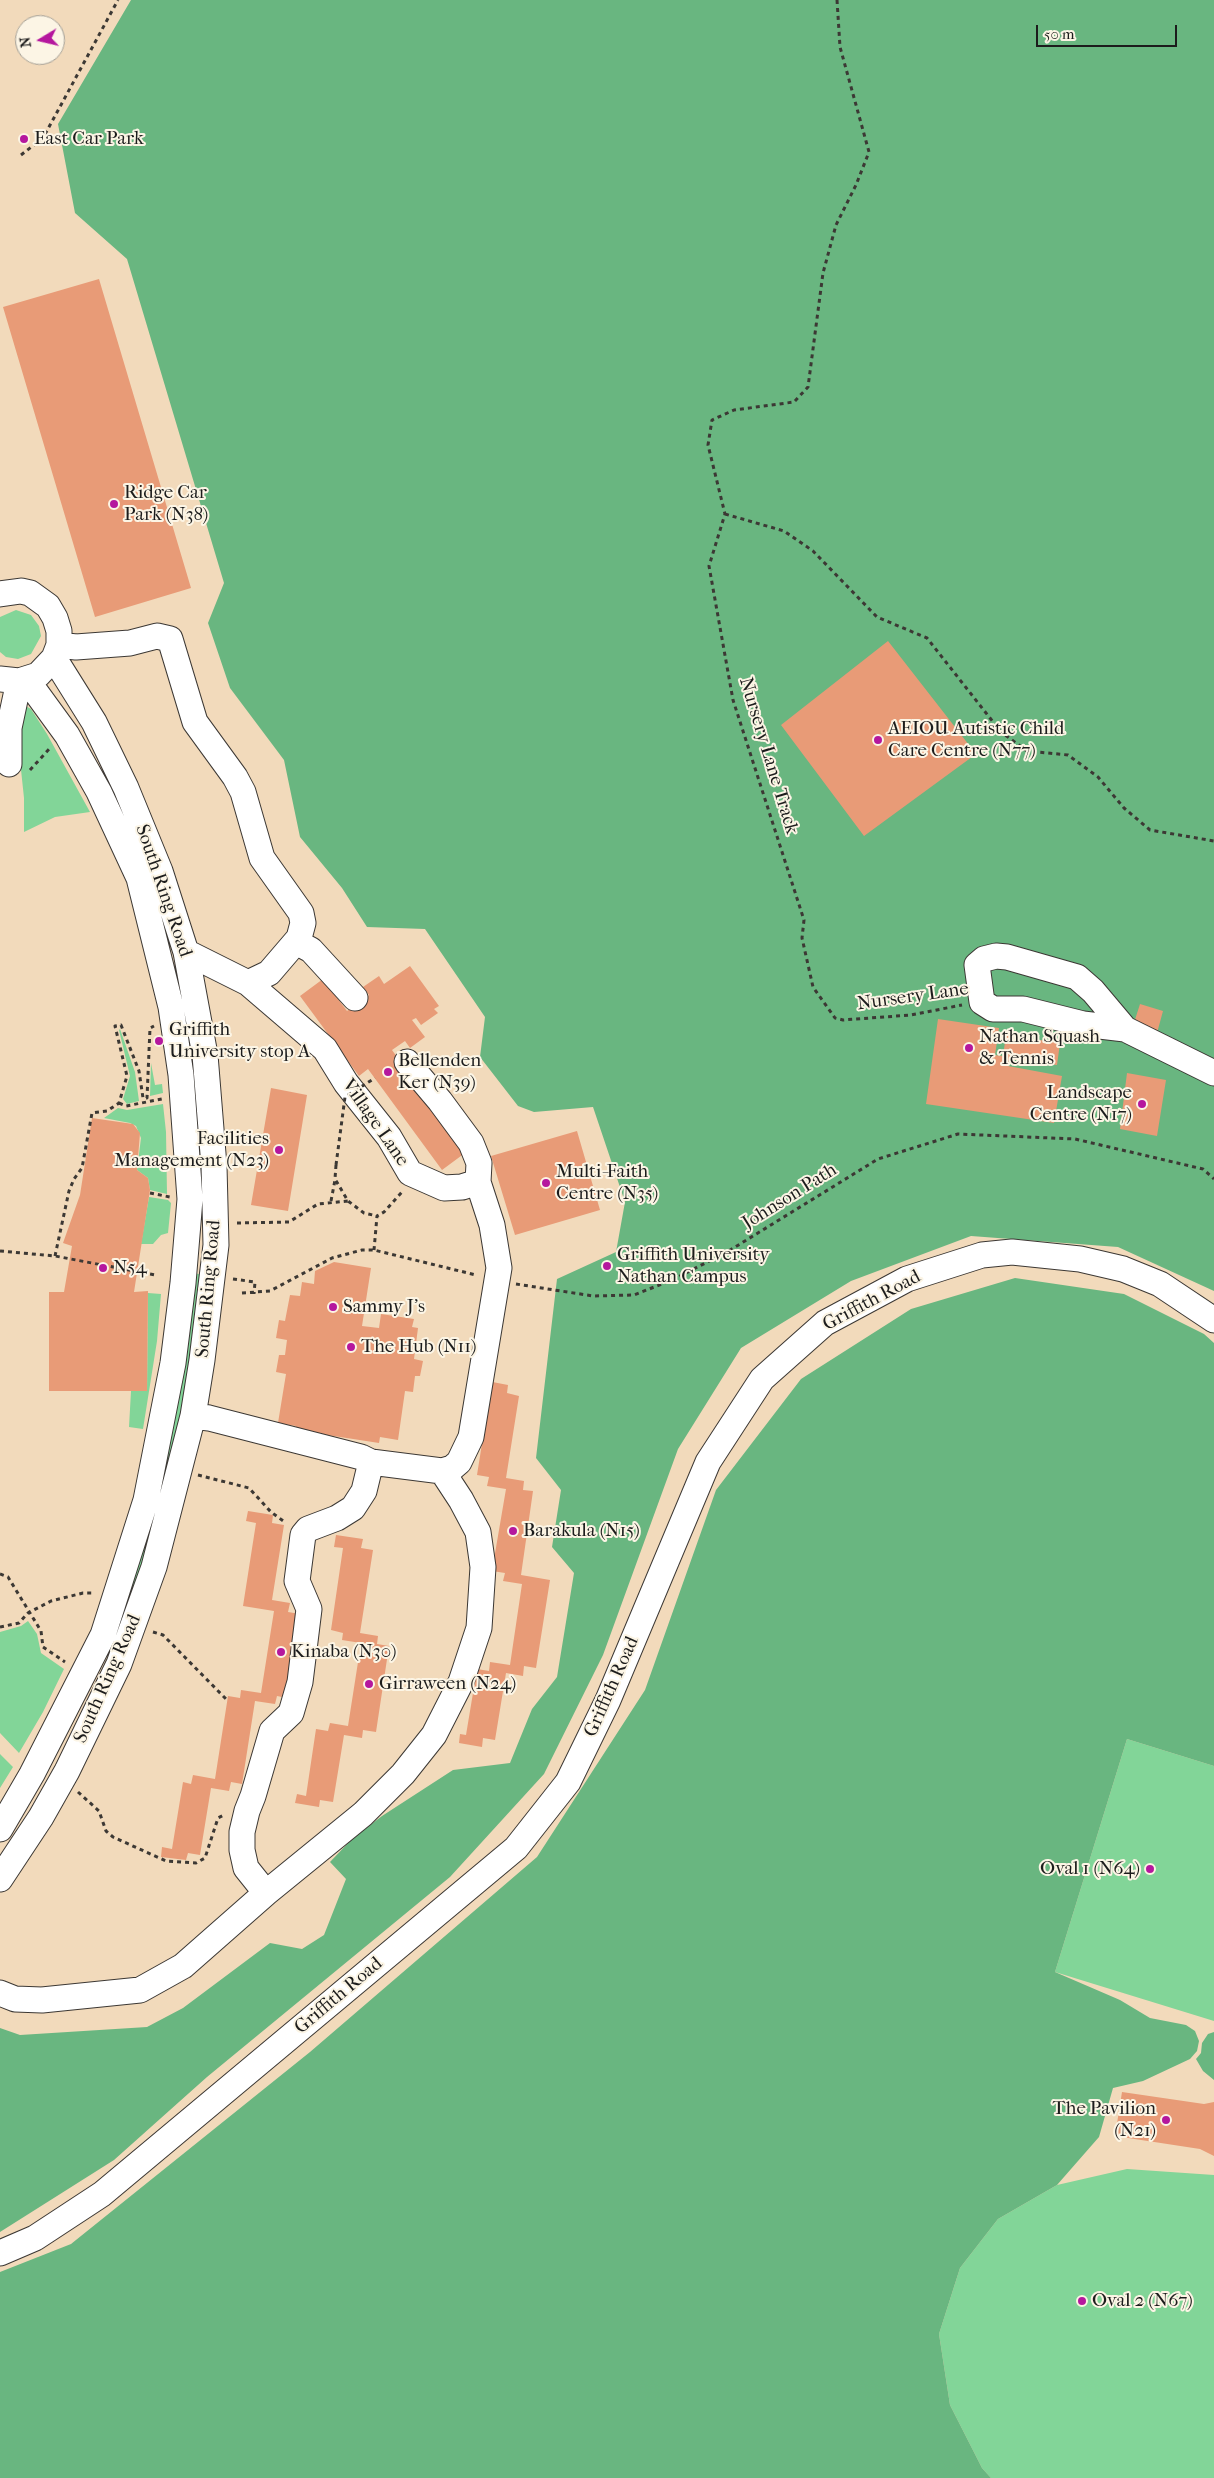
<!DOCTYPE html>
<html>
<head>
<meta charset="utf-8">
<style>
	body { margin:0 }
	#map { position:relative; width:1214px; height:2478px; overflow:hidden; background:#f2dabb; font-family:"IM FELL French Canon",serif }
	canvas { display:block }
	.north { position:absolute; left:15px; top:15px; width:50px; height:50px; box-sizing:border-box; background:#fcf5e5; border:1px solid #a29e95; border-radius:50%; rotate:261deg; font-size:14px; font-weight:700; line-height:20px; text-align:center; color:#1c1c1c }
	.north::after { content:''; display:block; margin:auto; width:18px; height:22px; background:#b5179e; clip-path:polygon(50% 0,100% 100%,50% 72%,0 100%) }
	.scale { position:absolute; left:1036px; top:25px; width:141px; height:22px; box-sizing:border-box; border:2px solid #1c1c1c; border-top:0; padding-left:6px; font-size:15px; line-height:18px; white-space:nowrap; color:#1c1c1c; -webkit-text-stroke:4px #fcf5e5; paint-order:stroke }
</style>
</head>
<body>
<div id="map">
<canvas width="1214" height="2478"></canvas>
<div class="north">N</div>
<div class="scale">50 m</div>
</div>
<script>
const c = document.querySelector('canvas').getContext('2d');
c.lineJoin = 'round';
function paint(path, color) {
  c.fillStyle = color;
  c.fill(path, 'evenodd');
}
function poly(rows) {
  const path = new Path2D();
  for (const r of rows) {
    path.moveTo(r[0], r[1]);
    for (let i = 2; i < r.length; i += 2) path.lineTo(r[i], r[i + 1]);
  }
  return path;
}
function strokePath(path, color, width, dash) {
  c.strokeStyle = color;
  c.lineWidth = width;
  c.lineCap = dash ? 'butt' : 'round';
  c.setLineDash(dash || []);
  c.stroke(path);
}
function drawText(font, color, halo, rows, align = 'center') {
  c.font = font + ' "IM FELL French Canon",serif';
  c.lineWidth = 4;
  c.setLineDash([]);
  c.textBaseline = 'middle';
  c.strokeStyle = halo;
  c.fillStyle = color;
  for (const [text, x, y, turn = 0] of rows) {
    c.save();
    c.translate(x, y);
    c.rotate((+turn || 0) * Math.PI / 180);
    c.textAlign = isNaN(turn) ? turn : align;
    if (halo) c.strokeText(text, 0, 0);
    c.fillText(text, 0, 0);
    c.restore();
  }
}
paint(poly([
	[16,610,31,615,39,626,41,636,31,654,18,659,6,657,0,652,0,617],
	[24,705,31,709,47,734,90,812,55,817,24,832,24,798,17,732],
	[120,1029,135,1072,139,1101,127,1104,123,1099,130,1076,119,1030],
	[151,1063,155,1085,162,1084,163,1093,150,1096],
	[163,1104,166,1132,167,1194,150,1190,148,1178,137,1170,141,1138,136,1126,130,1123,104,1118,118,1108,127,1110],
	[149,1197,168,1200,171,1203,168,1233,161,1235,153,1244,141,1244],
	[195,1273,202,1275,194,1355,164,1507,130,1599,126,1597],
	[148,1293,161,1294,157,1341,143,1429,129,1427,131,1391,147,1391],
	[28,1621,37,1634,41,1653,64,1669,43,1712,19,1753,0,1733,0,1632,21,1626],
	[1127,1739,1214,1766,1214,2021,1055,1972],
	[0,1754,13,1767,0,1788],
	[1127,2169,1214,2175,1214,2478,991,2478,982,2468,950,2405,939,2334,960,2268,998,2219,1057,2185]
]), '#82d598');
paint(poly([
	[131,0,1214,0,1214,1291,1118,1247,971,1236,851,1281,741,1348,678,1449,603,1655,544,1774,450,1877,207,2077,114,2160,0,2232,0,2028,20,2035,147,2027,183,2008,270,1943,302,1949,324,1935,346,1879,330,1862,352,1839,382,1816,453,1770,510,1763,532,1709,557,1677,574,1573,552,1547,561,1490,536,1458,557,1279,616,1252,625,1202,593,1107,534,1112,518,1106,480,1057,485,1017,425,929,367,927,342,888,300,837,284,760,230,688,208,623,224,583,127,259,75,213,58,124],
	[1015,1278,1124,1294,1204,1334,1214,1343,1214,1766,1127,1739,1055,1972,1120,2000,1150,2018,1186,2025,1195,2031,1199,2041,1197,2051,1190,2059,1143,2081,1113,2088,1099,2137,1057,2185,998,2219,960,2268,939,2334,950,2405,982,2468,991,2478,0,2478,0,2272,71,2244,310,2052,537,1857,645,1690,716,1490,801,1379,911,1309],
	[1214,2032,1214,2080,1203,2071,1196,2059,1201,2053,1202,2043,1208,2034]
]), '#69b680');
paint(poly([
	[99,279,191,588,95,617,3,307],
	[888,641,976,754,864,836,781,725],
	[410,966,439,1006,434,1009,438,1013,421,1025,416,1018,412,1020,425,1037,410,1048,405,1041,392,1050,465,1153,442,1170,368,1069,359,1076,300,996,323,979,347,1011,369,995,363,987,379,976,384,984],
	[1140,1004,1163,1011,1157,1033,1133,1026],
	[938,1019,999,1028,995,1055,1003,1056,1006,1035,1060,1043,1057,1065,1009,1059,1008,1066,1062,1076,1054,1123,926,1104],
	[1127,1073,1166,1080,1157,1136,1120,1129],
	[271,1088,307,1095,288,1211,251,1205],
	[92,1118,133,1124,140,1133,137,1170,148,1178,150,1190,134,1292,148,1291,147,1391,49,1391,49,1292,64,1292,72,1246,63,1243,80,1195],
	[577,1131,600,1210,515,1235,491,1156],
	[334,1262,371,1268,362,1326,379,1328,381,1314,414,1319,412,1327,418,1328,414,1359,423,1361,420,1376,415,1376,413,1392,405,1391,398,1440,380,1437,379,1443,295,1430,296,1426,278,1423,286,1374,276,1372,279,1355,285,1355,287,1340,276,1338,279,1320,285,1321,290,1295,300,1296,302,1282,314,1284,315,1271],
	[482,1380,508,1385,507,1393,519,1396,506,1478,524,1481,523,1490,533,1491,521,1575,550,1580,536,1668,524,1666,523,1676,506,1673,495,1740,483,1738,482,1747,459,1743,460,1734,466,1735,477,1669,489,1671,490,1662,510,1665,522,1584,503,1581,505,1573,492,1571,506,1489,487,1486,489,1477,477,1475,490,1393],
	[248,1511,273,1515,272,1523,284,1525,272,1600,290,1603,288,1612,300,1614,287,1698,277,1696,275,1704,255,1701,242,1784,231,1782,229,1791,211,1788,200,1855,188,1853,186,1860,161,1857,162,1847,172,1849,183,1782,191,1784,193,1775,215,1779,228,1696,240,1698,241,1690,261,1693,274,1611,243,1606,256,1523,246,1521],
	[336,1535,363,1539,361,1548,373,1550,360,1633,378,1636,377,1644,389,1646,376,1732,363,1730,362,1738,344,1735,333,1802,320,1800,319,1807,295,1803,297,1794,306,1796,316,1729,328,1731,330,1723,348,1726,361,1643,342,1640,343,1633,331,1630,343,1548,334,1547],
	[1122,2092,1204,2104,1214,2102,1214,2156,1200,2149,1115,2136]
]), '#e89b77');
const minor = poly([
	[0,594,21,591,30,593,48,606,55,618,59,631,59,645,54,658,38,675,19,681,0,679],
	[59,645,76,647,130,643,157,636,170,639,195,722,235,777,243,792,262,858,301,913,303,923,299,938,269,973,248,983],
	[9,764,9,728,19,681],
	[296,942,311,950,355,998],
	[186,952,248,983,325,1049,346,1083,389,1137,410,1173,444,1188,462,1187,478,1182,492,1225,499,1268,471,1437,459,1462,452,1468,442,1471,371,1462,361,1457,209,1418,193,1416],
	[1125,1029,1083,1024,1023,1009,993,1009,982,1002,977,965,984,959,996,956,1007,957,1077,977,1093,991,1125,1029,1214,1073],
	[407,1062,440,1101,471,1143,479,1163,478,1182],
	[0,1829,32,1774,103,1635,146,1500,173,1363,183,1283,190,1199,181,1075,171,1007,139,878,99,792,67,735,27,680],
	[0,1879,41,1817,67,1771,119,1664,154,1567,193,1416,202,1360,216,1245,214,1166,205,1055,186,952,160,871,126,788,94,722,54,658],
	[266,1893,363,1814,403,1774,434,1735,461,1682,479,1628,483,1567,478,1532,461,1500,442,1471],
	[0,1993,15,1999,42,2000,140,1990,183,1966,266,1893,246,1868,242,1850,242,1832,247,1811,253,1796,272,1731,291,1713,300,1682,309,1609,297,1581,303,1535,308,1529,337,1518,353,1508,364,1491,371,1462],
	[0,2253,35,2238,102,2194,516,1848,568,1782,608,1700,708,1462,762,1379,825,1323,907,1279,982,1255,1012,1252,1080,1259,1123,1269,1160,1284,1214,1320]
]);
strokePath(minor, '#3c3834', 27);
strokePath(poly([
	[837,0,840,47,869,152,856,185,836,225,823,273,808,387,794,402,734,410,712,420,708,445,725,514,709,566,733,700,804,920,802,938,813,987,835,1018,843,1020,911,1015,962,1005],
	[21,155,43,138,118,0],
	[725,514,784,531,813,551,877,617,927,638,1001,732,1027,751,1068,755,1098,777,1124,808,1150,830,1214,841],
	[30,770,51,747],
	[119,1103,126,1106,162,1099],
	[336,1165,335,1179,348,1201,364,1213,377,1216],
	[150,1193,170,1197],
	[331,1201,335,1180],
	[237,1223,289,1222,318,1204,348,1201],
	[374,1250,377,1216,384,1212,402,1192],
	[0,1251,55,1256,155,1275],
	[55,1256,69,1191,74,1179,82,1168,92,1113,107,1111,119,1103,127,1076,115,1026,121,1025,139,1071,143,1098,147,1098,150,1028,154,1026],
	[233,1279,255,1282,254,1294],
	[516,1284,593,1296,634,1295,672,1280,727,1252,878,1159,958,1134,1075,1139,1203,1169,1214,1179],
	[242,1293,270,1291,332,1258,362,1250,374,1250,476,1275],
	[198,1475,249,1488,271,1512,286,1523],
	[0,1574,8,1577,41,1631,43,1647,65,1662],
	[0,1627,19,1623,28,1613,51,1601,83,1593,93,1593],
	[153,1632,163,1635,227,1700],
	[78,1792,99,1811,106,1831,113,1837,166,1861,196,1863,205,1858,218,1818,224,1815]
]), '#3c3834', 3, [4, 4]);
strokePath(minor, '#fff', 25);
strokePath(poly([
	[336,1165,345,1097,375,1078]
]), '#3c3834', 3, [4, 4]);
for (const [x, y, r, color] of [
	[24,139,5,"#b5179e"],
	[114,504,5,"#b5179e"],
	[878,740,5,"#b5179e"],
	[159,1041,5,"#b5179e"],
	[969,1048,5,"#b5179e"],
	[388,1072,5,"#b5179e"],
	[1142,1104,5,"#b5179e"],
	[279,1150,5,"#b5179e"],
	[546,1183,5,"#b5179e"],
	[607,1266,5,"#b5179e"],
	[103,1268,5,"#b5179e"],
	[333,1307,5,"#b5179e"],
	[351,1347,5,"#b5179e"],
	[513,1531,5,"#b5179e"],
	[281,1652,5,"#b5179e"],
	[369,1684,5,"#b5179e"],
	[1150,1869,5,"#b5179e"],
	[1166,2120,5,"#b5179e"],
	[1082,2301,5,"#b5179e"]
]) {
  const dot = new Path2D();
  dot.arc(x, y, r, 0, 2 * Math.PI);
  c.fillStyle = color;
  c.fill(dot);
  strokePath(dot, '#fcf5e5', 2);
}
drawText('19px', '#1c1c1c', '#fcf5e5', [
	["East Car Park",34,139],
	["Ridge Car",124,493],
	["Park (N38)",124,515],
	["AEIOU Autistic Child",888,729],
	["Care Centre (N77)",888,751],
	["Griffith",169,1030],
	["University stop A",169,1052],
	["Nathan Squash",979,1037],
	["& Tennis",979,1059],
	["Bellenden",398,1061],
	["Ker (N39)",398,1083],
	["Landscape",1132,1093,"right"],
	["Centre (N17)",1132,1115,"right"],
	["Facilities",269,1139,"right"],
	["Management (N23)",269,1161,"right"],
	["Multi-Faith",556,1172],
	["Centre (N35)",556,1194],
	["Griffith University",617,1255],
	["Nathan Campus",617,1277],
	["N54",113,1268],
	["Sammy J's",343,1307],
	["The Hub (N11)",361,1347],
	["Barakula (N15)",523,1531],
	["Kinaba (N30)",291,1652],
	["Girraween (N24)",379,1684],
	["Oval 1 (N64)",1140,1869,"right"],
	["The Pavilion",1156,2109,"right"],
	["(N21)",1156,2131,"right"],
	["Oval 2 (N67)",1092,2301]
], 'left');
drawText('19px', '#1c1c1c', '#fcf5e5', [
	["Nursery Lane Track",768,756,73],
	["South Ring Road",163,891,71],
	["Nursery Lane",913,997,-8],
	["Village Lane",375,1123,55],
	["Johnson Path",790,1197,-32],
	["South Ring Road",209,1289,-85],
	["Griffith Road",872,1301,-28],
	["South Ring Road",108,1679,-66],
	["Griffith Road",612,1687,-66],
	["Griffith Road",339,1996,-40]
]);
</script>
</body>
</html>
